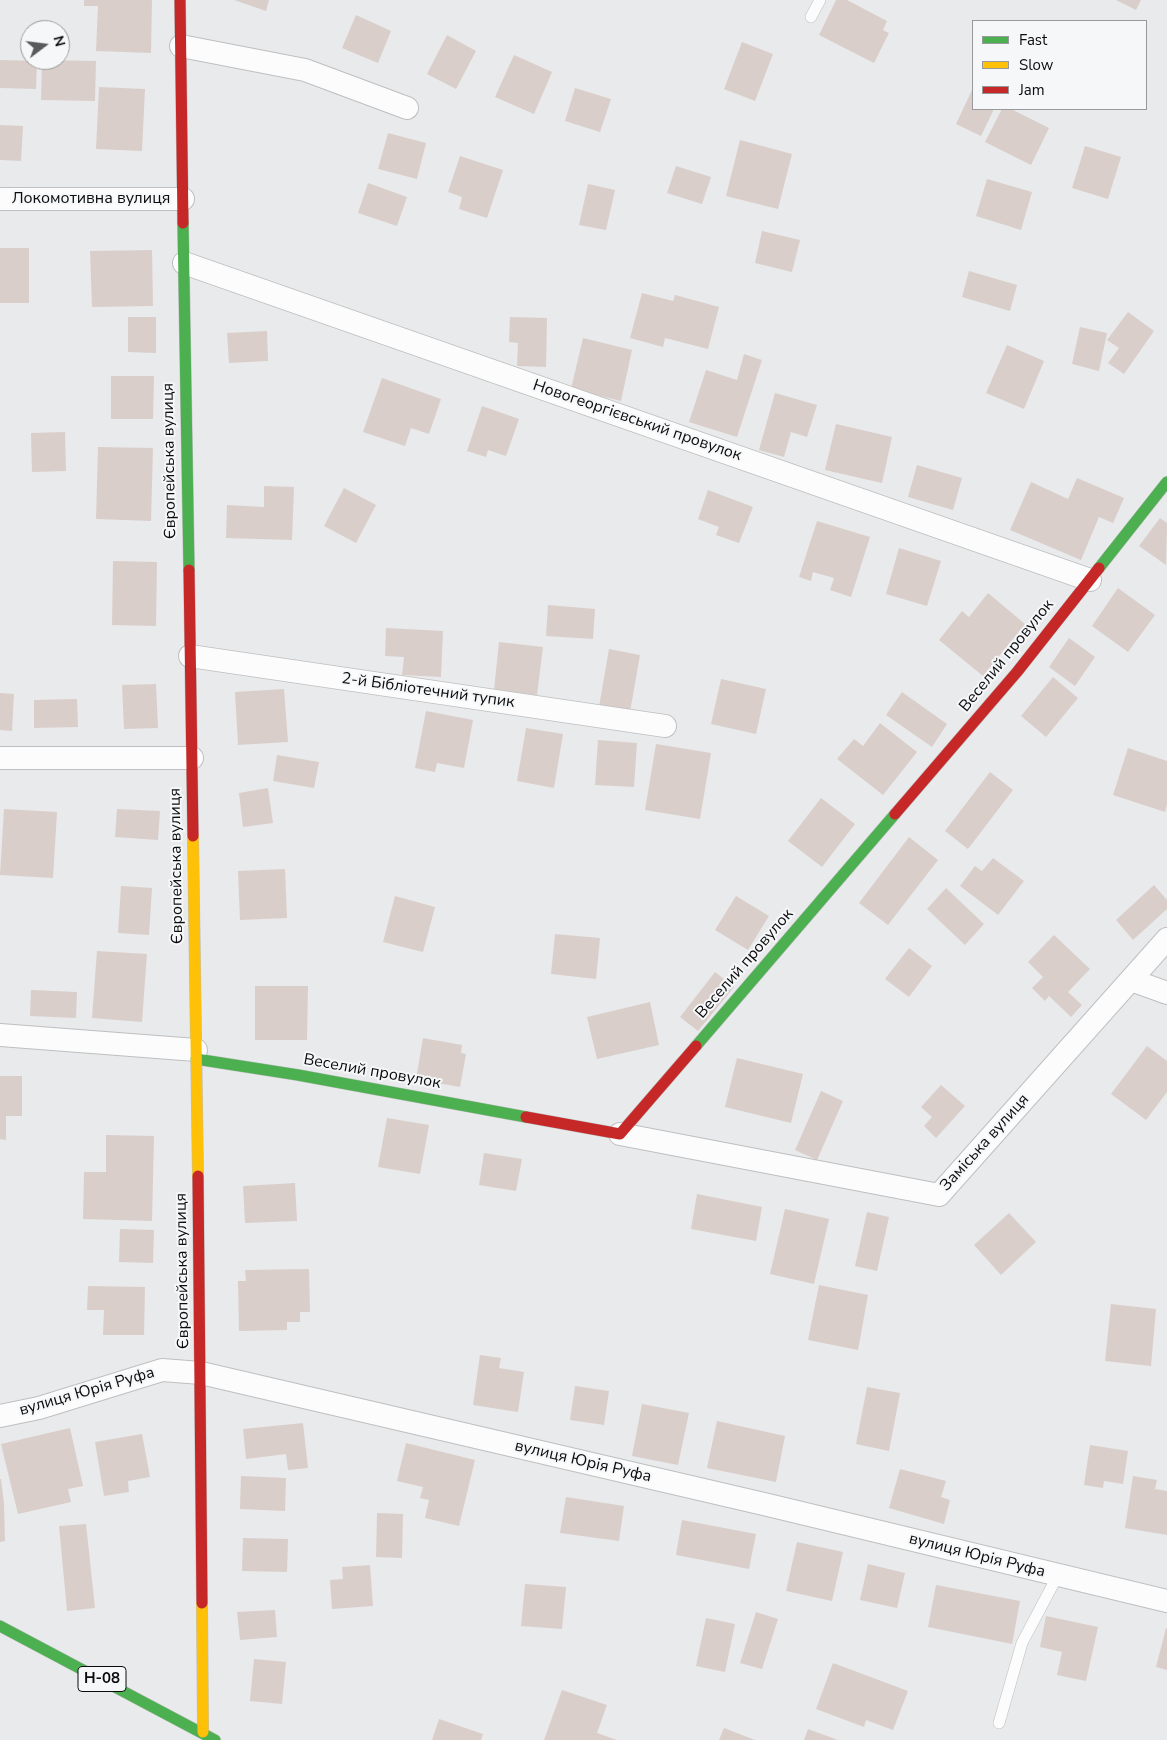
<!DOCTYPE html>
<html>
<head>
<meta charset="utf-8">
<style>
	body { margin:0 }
	#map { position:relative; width:1167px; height:1740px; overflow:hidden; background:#e9eaeb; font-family:"Nunito Sans",sans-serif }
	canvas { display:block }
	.legend { position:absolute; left:972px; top:20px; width:175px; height:90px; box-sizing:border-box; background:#f5f7f9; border:1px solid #97999b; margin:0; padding:6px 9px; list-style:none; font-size:15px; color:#0b0c0d }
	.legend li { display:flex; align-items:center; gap:10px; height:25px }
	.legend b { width:25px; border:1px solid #97999b }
	.north { position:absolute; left:20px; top:20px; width:50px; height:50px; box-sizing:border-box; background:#f5f7f9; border:1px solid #97999b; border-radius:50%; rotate:75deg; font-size:14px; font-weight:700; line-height:20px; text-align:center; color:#0b0c0d }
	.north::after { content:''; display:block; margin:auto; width:18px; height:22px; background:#595a5b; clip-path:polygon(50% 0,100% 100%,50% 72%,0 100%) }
</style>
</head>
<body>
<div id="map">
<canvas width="1167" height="1740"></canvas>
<ul class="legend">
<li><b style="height:6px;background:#4caf50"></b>Fast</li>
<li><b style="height:6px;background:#ffc107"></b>Slow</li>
<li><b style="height:6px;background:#c62828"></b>Jam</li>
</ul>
<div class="north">N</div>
</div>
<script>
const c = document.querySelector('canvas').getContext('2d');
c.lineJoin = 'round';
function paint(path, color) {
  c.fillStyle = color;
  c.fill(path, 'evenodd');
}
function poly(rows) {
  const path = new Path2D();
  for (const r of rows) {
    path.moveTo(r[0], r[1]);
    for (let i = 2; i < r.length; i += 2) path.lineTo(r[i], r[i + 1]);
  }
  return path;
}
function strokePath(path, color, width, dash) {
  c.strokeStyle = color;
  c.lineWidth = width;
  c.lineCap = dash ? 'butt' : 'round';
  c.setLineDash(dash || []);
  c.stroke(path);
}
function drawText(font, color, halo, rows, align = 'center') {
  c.font = font + ' "Nunito Sans",sans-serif';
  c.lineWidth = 4;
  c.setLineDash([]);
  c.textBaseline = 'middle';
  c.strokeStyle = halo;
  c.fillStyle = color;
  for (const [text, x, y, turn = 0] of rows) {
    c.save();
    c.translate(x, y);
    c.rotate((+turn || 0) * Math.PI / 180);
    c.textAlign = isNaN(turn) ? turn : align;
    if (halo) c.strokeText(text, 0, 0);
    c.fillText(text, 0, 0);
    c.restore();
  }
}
paint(poly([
	[84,0,152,0,151,53,96,51,98,6,84,6],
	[234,0,269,0,266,11],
	[836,0,847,0,887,21,883,30,889,33,874,63,819,35],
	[1116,0,1141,0,1136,10],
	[356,15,391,31,378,63,342,48],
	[447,35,476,51,456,89,427,74],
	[742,42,773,54,755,101,724,89],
	[514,55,552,72,534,114,495,97],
	[0,60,37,61,36,89,0,88],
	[42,60,96,61,95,101,41,100],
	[99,87,145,89,142,151,96,149],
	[575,88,611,99,600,132,565,121],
	[973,88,973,109,994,109,981,136,956,124],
	[1002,109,1011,109,1049,128,1031,165,985,142],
	[0,125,23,126,21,161,0,160],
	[388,133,426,143,417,179,378,169],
	[740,140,792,154,778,209,726,196],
	[1085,146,1121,157,1108,199,1072,188],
	[460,156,503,170,487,218,459,209,462,197,448,192],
	[676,166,711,177,702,204,667,193],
	[987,179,1032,192,1021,230,976,216],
	[368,183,407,197,397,226,358,213],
	[588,184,615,190,606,230,579,225],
	[762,231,800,240,792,272,755,263],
	[0,248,29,248,29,303,0,303],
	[152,250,153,306,92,307,90,251],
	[969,271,1017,285,1010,311,962,297],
	[642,293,673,301,675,295,719,307,708,349,665,338,663,347,630,338],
	[1128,312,1154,331,1124,374,1108,363,1119,348,1107,340],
	[128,317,156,317,156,353,128,352],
	[510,317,547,318,546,367,517,366,518,343,509,342],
	[1080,327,1107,333,1099,371,1072,364],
	[267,331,268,361,229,363,227,333],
	[583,338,632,350,621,401,571,389],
	[1007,345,1044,361,1024,409,986,393],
	[744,354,762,360,737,437,689,422,706,370,737,380],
	[111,376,154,376,153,419,111,419],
	[382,378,441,399,429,434,411,428,405,446,363,432],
	[775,393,817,405,807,437,791,432,784,457,759,450],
	[482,406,519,419,506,456,488,450,486,457,467,451],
	[836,424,892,437,882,483,825,470],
	[65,432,66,471,32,472,31,433],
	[98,447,153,448,151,521,96,519],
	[917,465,962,478,953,510,908,497],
	[1077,478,1124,498,1113,523,1099,517,1081,560,1010,530,1031,482,1068,499],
	[264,486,294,487,292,540,226,538,227,505,264,507],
	[344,488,376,505,356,543,324,526],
	[708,490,753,507,739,543,716,535,719,527,698,519],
	[1160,518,1167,523,1166,565,1139,546],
	[817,521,870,537,851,597,830,590,834,578,813,572,811,581,799,577],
	[899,548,941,561,927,606,886,594],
	[113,561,157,562,156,626,112,625],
	[1118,588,1155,615,1128,652,1092,626],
	[988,593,1025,624,983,676,939,640,962,611,969,617],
	[548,605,595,609,593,639,546,636],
	[386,628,443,631,441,677,402,675,404,657,385,656],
	[1069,638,1095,657,1075,686,1049,667],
	[499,642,543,647,537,695,494,690],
	[609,649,640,655,630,712,599,707],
	[1053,677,1078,698,1046,737,1021,716],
	[721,679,766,689,756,734,711,724],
	[156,684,158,728,124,729,122,685],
	[284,689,288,742,238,745,235,692],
	[902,692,947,724,932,747,886,715],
	[0,693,14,694,12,731,0,730],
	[77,699,78,727,34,728,34,700],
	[426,711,473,720,464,768,437,763,435,772,415,768],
	[880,723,917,752,883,795,837,759,854,739,863,746],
	[526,728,563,734,554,788,517,781],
	[598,740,637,743,634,787,595,785],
	[656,744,711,753,700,819,645,810],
	[1128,748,1167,761,1167,804,1165,812,1113,795],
	[277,755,319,762,314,788,273,781],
	[990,772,1013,790,968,849,945,831],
	[268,788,273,823,243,827,239,793],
	[821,798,855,824,822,867,788,841],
	[4,809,57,812,53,878,0,875],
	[117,809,160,811,158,840,115,837],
	[909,837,938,860,888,925,859,903],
	[993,858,1024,881,998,915,960,886,975,866,982,871],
	[285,869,287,918,240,920,238,871],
	[1154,885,1167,900,1167,909,1133,940,1116,920],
	[121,886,152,888,149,935,118,933],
	[946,888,984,924,965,945,927,909],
	[395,896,435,907,423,952,383,942],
	[736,896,769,916,748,950,715,930],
	[555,934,600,938,596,979,551,974],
	[1054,935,1090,969,1068,992,1082,1005,1071,1017,1049,996,1045,1001,1032,988,1043,977,1028,962],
	[909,948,932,966,909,997,885,979],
	[97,951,147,954,142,1022,92,1018],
	[715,972,734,987,698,1031,680,1017],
	[255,986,308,986,307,1040,255,1040],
	[31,990,77,992,76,1018,30,1016],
	[650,1002,659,1045,597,1059,587,1017],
	[423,1038,462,1045,461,1053,466,1054,460,1087,416,1079],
	[1147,1046,1167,1061,1167,1092,1146,1120,1111,1094],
	[737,1058,803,1074,791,1123,725,1107],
	[0,1076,22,1076,22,1116,6,1116,6,1140,0,1139],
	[941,1085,965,1106,936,1138,924,1126,932,1117,921,1107],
	[821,1091,843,1101,817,1160,795,1150],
	[387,1118,429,1125,420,1174,378,1167],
	[106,1135,154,1136,152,1221,83,1219,84,1172,106,1172],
	[484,1153,522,1159,516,1191,479,1185],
	[295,1183,297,1221,245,1223,243,1186],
	[697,1194,762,1207,756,1241,691,1229],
	[785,1209,829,1219,814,1284,770,1274],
	[867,1212,889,1217,877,1271,855,1266],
	[1009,1213,1036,1242,1001,1275,974,1245],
	[120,1229,154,1230,153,1263,119,1262],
	[309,1269,310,1312,300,1312,300,1322,287,1322,287,1330,239,1331,238,1281,246,1281,245,1270],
	[819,1285,868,1295,858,1350,808,1340],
	[88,1286,145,1287,144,1335,103,1335,104,1310,87,1310],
	[1111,1304,1156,1309,1151,1366,1105,1361],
	[480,1355,501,1358,499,1368,524,1372,518,1412,473,1405],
	[575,1386,609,1391,604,1425,570,1420],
	[867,1387,900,1393,889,1451,856,1444],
	[642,1404,689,1413,678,1465,632,1456],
	[717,1421,785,1436,776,1482,707,1468],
	[303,1423,308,1468,288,1470,286,1454,246,1459,243,1429],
	[70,1428,83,1486,68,1489,71,1502,18,1514,1,1444],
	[142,1434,150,1477,128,1481,129,1492,104,1496,95,1442],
	[406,1443,475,1460,459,1526,425,1518,429,1500,420,1498,423,1487,397,1481],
	[1090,1445,1128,1451,1123,1484,1104,1481,1103,1488,1084,1485],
	[900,1469,946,1481,941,1497,950,1500,944,1524,889,1508],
	[241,1476,286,1478,285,1511,240,1509],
	[1133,1476,1157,1480,1155,1489,1167,1491,1167,1535,1125,1528],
	[0,1479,1,1479,4,1504,5,1541,0,1542],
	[566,1497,624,1506,619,1541,560,1533],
	[377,1513,403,1514,402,1558,376,1557],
	[682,1520,756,1534,749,1569,676,1555],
	[86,1524,95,1608,67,1611,59,1526],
	[243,1538,288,1539,287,1572,242,1571],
	[797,1542,843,1552,832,1601,786,1591],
	[868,1564,905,1573,897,1608,860,1600],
	[370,1565,373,1606,332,1609,330,1580,343,1579,342,1567],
	[525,1584,566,1587,562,1629,521,1626],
	[936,1585,1020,1601,1012,1644,928,1627],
	[275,1610,277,1637,240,1640,237,1612],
	[756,1612,778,1619,762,1669,740,1663],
	[1046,1616,1098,1627,1086,1681,1057,1675,1062,1652,1040,1647],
	[706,1618,735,1624,725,1672,696,1666],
	[1166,1628,1167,1628,1167,1670,1156,1667],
	[254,1659,286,1662,282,1704,250,1701],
	[833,1663,908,1691,893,1730,866,1720,864,1727,816,1709],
	[562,1690,607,1705,597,1733,617,1740,544,1740],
	[439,1719,483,1734,481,1740,432,1740],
	[724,1728,755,1740,719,1740],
	[808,1729,838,1740,804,1740]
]), '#dacecb');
const lane = poly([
	[811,17,820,0],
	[999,1723,1022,1643,1058,1575]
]);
const street = poly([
	[181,46,305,70,407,108],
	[0,199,183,199],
	[184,263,1090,580],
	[190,656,665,726],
	[0,758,192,758],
	[1131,980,1167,993],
	[0,1035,196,1050],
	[620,1134,939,1195,1167,939],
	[0,1416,39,1408,162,1370,201,1373,768,1505,1167,1601]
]);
const fast = poly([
	[183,223,189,570],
	[1099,568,1167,482],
	[696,1046,895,814],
	[196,1059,298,1075,526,1117],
	[0,1626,215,1740]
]);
const slow = poly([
	[193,836,198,1176],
	[202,1603,203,1732]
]);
const jam = poly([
	[180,0,183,223],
	[189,570,193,836],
	[895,814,1017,672,1099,568],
	[526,1117,620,1134,696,1046],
	[198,1176,202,1603]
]);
strokePath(lane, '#bebfc0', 12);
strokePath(street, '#bebfc0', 24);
strokePath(fast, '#bebfc0', 12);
strokePath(slow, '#bebfc0', 12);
strokePath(jam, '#bebfc0', 12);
strokePath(lane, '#fcfcfc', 11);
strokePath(street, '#fcfcfc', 22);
strokePath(fast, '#4caf50', 11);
strokePath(slow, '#ffc107', 11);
strokePath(jam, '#c62828', 11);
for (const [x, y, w] of [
	[102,1679,48]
]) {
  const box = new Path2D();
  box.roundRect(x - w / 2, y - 12.5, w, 25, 4);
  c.fillStyle = '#f5f7f9';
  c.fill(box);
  strokePath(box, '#0b0c0d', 1);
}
drawText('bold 15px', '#0b0c0d', null, [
	["Н-08",102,1679]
]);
drawText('16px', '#0b0c0d', '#f5f7f9', [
	["Локомотивна вулиця",91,199],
	["Новогеоргієвський провулок",637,421,19],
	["Європейська вулиця",170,461,-91],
	["Веселий провулок",1007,656,-51],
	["2-й Бібліотечний тупик",428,691,8],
	["Європейська вулиця",177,866,-91],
	["Веселий провулок",745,964,-49],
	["Веселий провулок",372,1072,10],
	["Заміська вулиця",985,1143,-48],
	["Європейська вулиця",183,1271,-91],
	["вулиця Юрія Руфа",87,1392,-16],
	["вулиця Юрія Руфа",583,1462,13],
	["вулиця Юрія Руфа",977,1556,14]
]);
</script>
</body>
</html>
